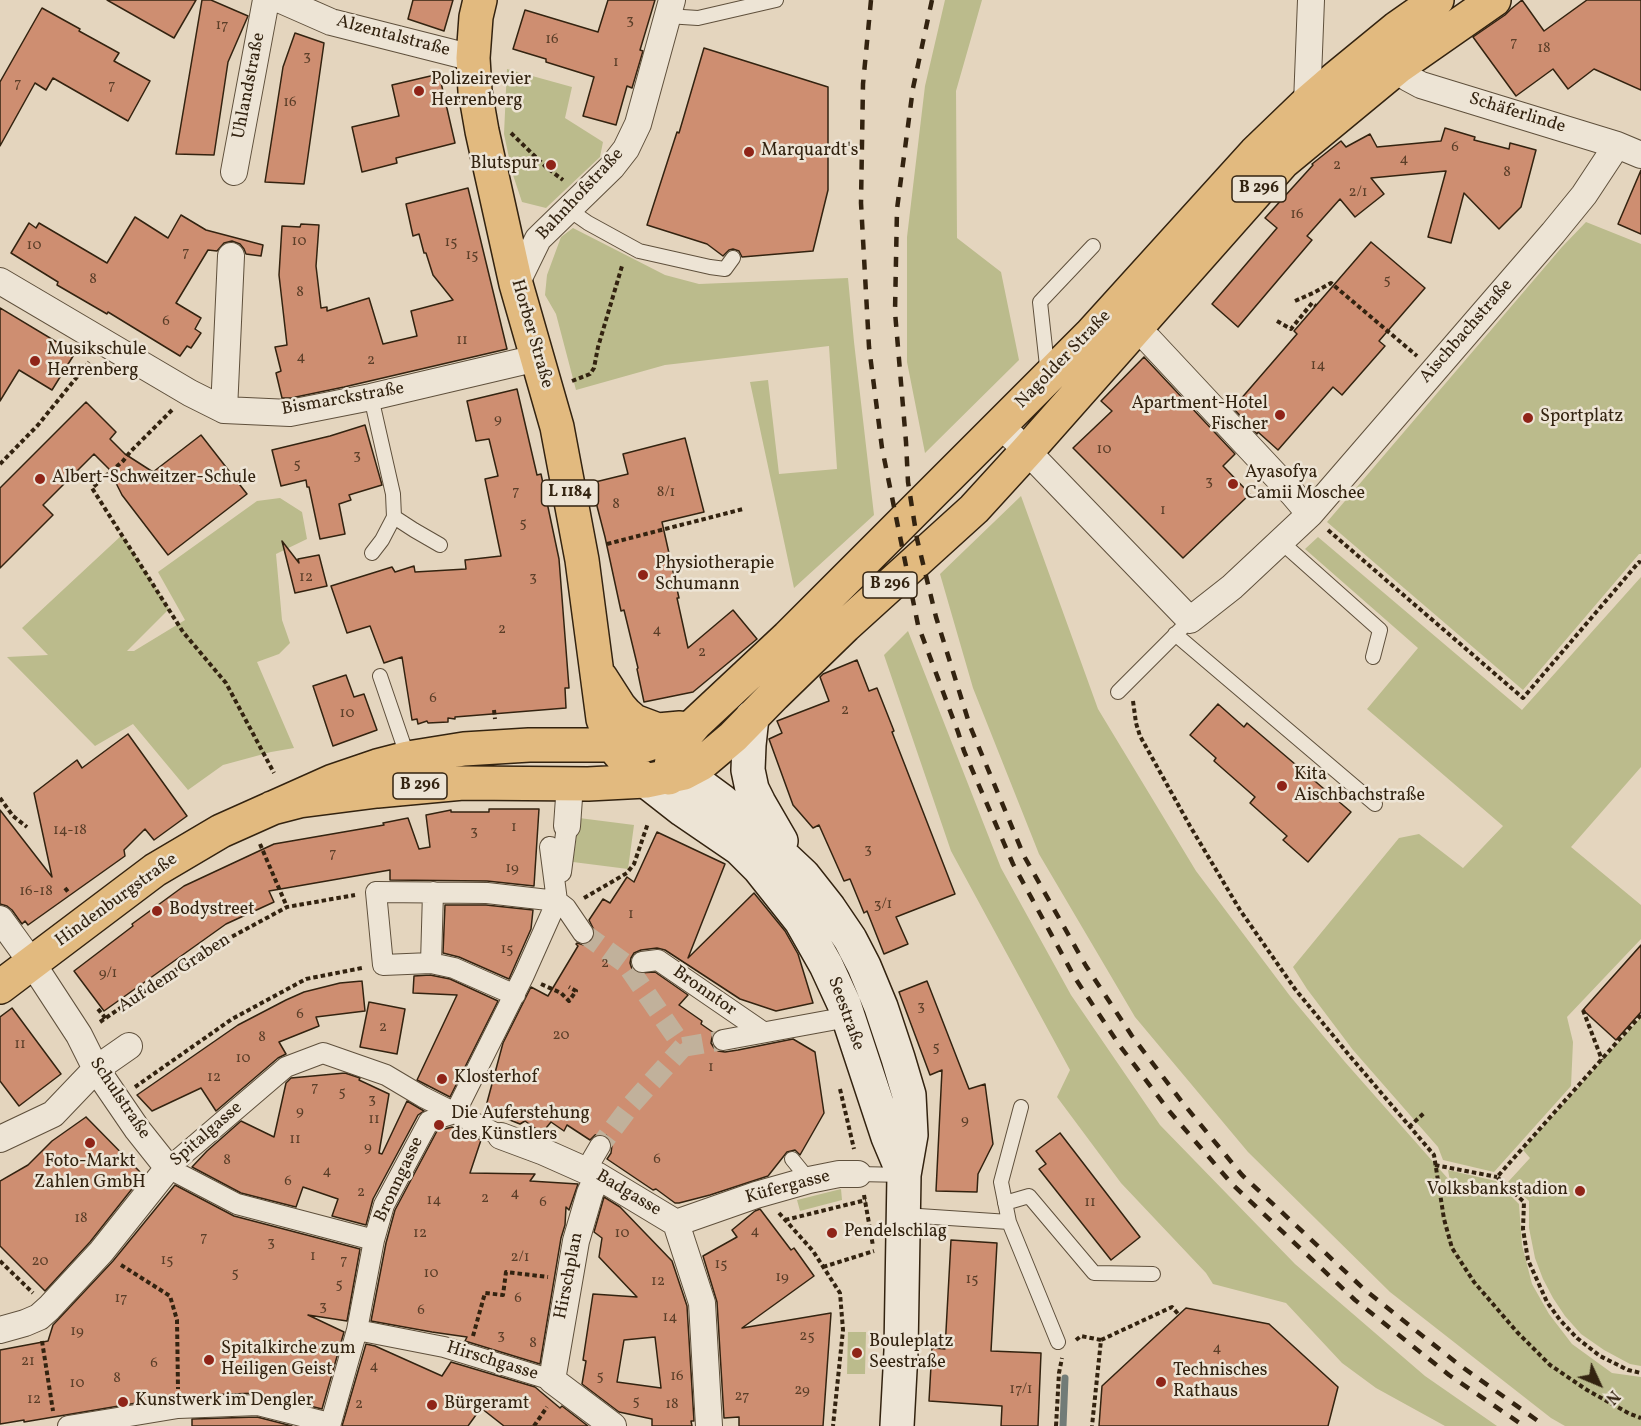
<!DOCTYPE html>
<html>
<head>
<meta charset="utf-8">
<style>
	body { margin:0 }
	#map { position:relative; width:1641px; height:1426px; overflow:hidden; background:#e4d5be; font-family:Vollkorn,serif }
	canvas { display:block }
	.north { position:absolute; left:1569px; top:1354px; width:60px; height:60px; -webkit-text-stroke:4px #ede4d5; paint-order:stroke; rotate:134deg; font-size:16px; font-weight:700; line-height:24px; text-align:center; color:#332310 }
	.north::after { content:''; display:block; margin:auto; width:21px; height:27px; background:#332310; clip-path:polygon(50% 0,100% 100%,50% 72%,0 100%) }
</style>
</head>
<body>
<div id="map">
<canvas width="1641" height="1426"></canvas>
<div class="north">N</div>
</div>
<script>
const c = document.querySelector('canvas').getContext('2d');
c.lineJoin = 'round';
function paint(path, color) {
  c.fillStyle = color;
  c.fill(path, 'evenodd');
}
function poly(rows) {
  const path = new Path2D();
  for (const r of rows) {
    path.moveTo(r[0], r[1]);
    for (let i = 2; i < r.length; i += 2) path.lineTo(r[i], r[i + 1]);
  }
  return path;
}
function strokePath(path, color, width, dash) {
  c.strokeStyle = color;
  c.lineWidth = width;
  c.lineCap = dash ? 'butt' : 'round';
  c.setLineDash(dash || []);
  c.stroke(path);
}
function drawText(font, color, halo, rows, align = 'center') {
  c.font = font + ' Vollkorn,serif';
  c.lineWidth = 5;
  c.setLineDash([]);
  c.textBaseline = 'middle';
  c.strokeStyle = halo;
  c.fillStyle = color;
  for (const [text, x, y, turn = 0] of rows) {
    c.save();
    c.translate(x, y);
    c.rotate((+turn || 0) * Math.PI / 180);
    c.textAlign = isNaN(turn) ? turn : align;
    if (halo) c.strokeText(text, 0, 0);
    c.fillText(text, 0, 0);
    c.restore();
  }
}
paint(poly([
	[945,0,982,0,956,91,957,238,1001,272,1019,360,925,453,907,362,907,237,925,86],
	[507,69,572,87,565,118,603,142,600,157,546,208,522,202,512,172,504,134],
	[1586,222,1641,244,1641,554,1639,554,1523,690,1327,522,1562,247],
	[573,228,665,275,699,284,848,278,854,342,874,515,794,588,750,382,768,380,779,474,837,469,829,346,665,365,576,390,556,314,545,295,547,275,561,237],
	[1021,496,1098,709,1196,871,1290,996,1345,1062,1450,1181,1448,1170,1496,1181,1519,1204,1522,1245,1532,1284,1549,1314,1572,1344,1612,1373,1641,1377,1641,1426,1565,1426,1551,1418,1390,1292,1248,1152,1135,1017,1039,854,973,688,940,574],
	[280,498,302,512,307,539,276,554,282,620,290,643,279,654,257,662,294,748,271,752,223,765,188,790,133,724,95,746,7,657,48,655,22,628,122,535,169,609,127,651,134,651,185,620,158,572,257,501],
	[1318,537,1522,710,1641,577,1641,767,1571,847,1641,905,1641,939,1567,1017,1573,1042,1571,1086,1494,1172,1443,1160,1438,1147,1353,1050,1307,989,1293,967,1399,838,1419,834,1463,868,1503,826,1367,709,1418,648,1305,549],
	[908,631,1001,868,1071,995,1160,1125,1295,1264,1425,1376,1497,1426,1445,1426,1376,1388,1342,1363,1286,1303,1213,1284,1206,1273,1121,1183,1057,1097,1070,1070,951,851,884,655],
	[579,818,634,825,628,869,573,862],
	[1641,1017,1641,1366,1630,1364,1604,1350,1581,1334,1565,1316,1553,1298,1543,1279,1535,1258,1529,1228,1529,1201,1508,1182,1530,1158,1523,1150],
	[841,1189,842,1200,800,1211,797,1200],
	[848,1332,866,1332,865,1374,847,1374]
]), '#bbbb8c');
strokePath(poly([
	[1063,1426,1065,1378]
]), '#717b77', 7);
const building = poly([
	[107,0,196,0,174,38,107,0],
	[202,0,211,0,248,16,228,62,214,155,176,154,202,0],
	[413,0,453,0,444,31,408,19,413,0],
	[608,0,655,0,640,50,643,51,632,88,627,86,616,125,583,116,594,77,546,62,546,59,513,49,525,10,598,32,608,0],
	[1522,0,1544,31,1587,0,1641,0,1641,90,1594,69,1568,89,1553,69,1516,96,1473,37,1505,15,1511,9,1522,0],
	[42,8,80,29,79,31,119,53,114,61,150,81,128,121,53,78,46,90,35,83,0,146,0,82,42,8],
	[295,33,324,43,304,184,265,182,283,67,295,33],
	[704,48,828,87,828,190,813,251,742,257,739,251,733,249,729,250,723,256,707,244,647,225,677,132,679,133,704,48],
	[439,74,455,143,396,158,397,163,362,172,352,127,399,116,392,85,439,74],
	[1445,128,1475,137,1474,140,1509,149,1510,143,1536,150,1521,207,1499,229,1464,193,1451,243,1428,237,1446,171,1371,178,1384,194,1355,217,1340,199,1307,236,1312,240,1238,327,1212,304,1277,228,1265,218,1313,165,1312,164,1341,141,1346,147,1370,134,1377,147,1441,141,1445,128],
	[1641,170,1641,234,1618,224,1641,170],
	[468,188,507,349,344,387,291,398,282,398,276,373,281,371,275,347,287,345,279,275,282,226,300,227,301,224,319,225,316,266,321,308,327,307,327,311,369,298,383,344,417,336,411,311,453,300,433,275,426,253,424,253,419,234,413,236,406,204,468,188],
	[181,215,206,230,263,245,261,256,246,254,244,249,240,244,232,241,224,243,217,251,208,250,176,303,201,318,195,329,201,333,191,348,187,346,180,356,108,312,107,314,57,285,58,282,11,253,29,223,36,228,39,223,107,263,135,217,168,238,181,215],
	[1371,242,1425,288,1379,341,1385,346,1342,395,1333,387,1278,450,1258,432,1257,434,1233,408,1297,334,1294,331,1371,242],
	[0,308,75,353,52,390,19,370,0,401,0,308],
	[1144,357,1235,454,1223,466,1250,494,1183,558,1073,448,1112,411,1101,401,1144,357],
	[517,389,537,475,541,474,559,559,569,688,565,688,566,708,455,717,455,719,448,718,448,722,428,723,427,721,418,724,417,719,412,720,402,657,384,663,370,626,347,633,331,586,392,567,395,572,414,566,415,572,466,569,465,560,501,556,485,479,498,476,489,439,476,441,467,401,517,389],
	[86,402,116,432,110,439,125,454,153,472,201,435,247,494,168,555,122,495,109,469,94,454,43,505,53,515,0,568,0,488,86,402],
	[365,425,382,485,349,495,351,500,339,504,345,534,320,539,309,487,307,487,306,480,281,486,272,450,330,436,365,425],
	[685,438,704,512,662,522,679,598,677,598,688,648,733,610,757,639,693,692,644,702,637,669,638,668,624,610,621,611,605,537,591,483,628,474,623,454,685,438],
	[282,541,299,563,298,559,319,555,327,586,295,593,282,541],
	[857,660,869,691,877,688,894,731,892,732,955,894,896,917,908,944,884,954,867,911,864,913,850,879,844,881,819,825,813,828,793,805,769,739,782,733,777,721,829,701,820,677,823,674,857,660],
	[346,675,354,697,364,694,377,730,333,746,313,686,346,675],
	[1218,704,1244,727,1247,723,1351,812,1308,862,1283,840,1287,836,1250,803,1255,797,1214,761,1216,758,1190,735,1218,704],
	[128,734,187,816,154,840,145,829,124,850,125,856,28,925,25,921,22,924,12,910,7,906,0,904,0,810,52,877,34,793,77,760,82,768,128,734],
	[489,809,539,809,534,886,487,881,390,880,390,870,269,891,274,902,226,924,104,1011,74,971,133,926,132,924,184,886,274,844,384,825,383,823,408,818,419,849,430,847,426,815,451,810,451,812,489,812,489,809],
	[657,832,725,864,688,958,754,893,785,931,798,954,813,1003,776,1011,740,999,665,950,657,948,641,950,634,953,631,958,630,963,632,969,638,973,655,972,688,995,679,1005,702,1021,701,1024,714,1033,712,1037,711,1043,714,1048,718,1051,725,1052,738,1050,793,1039,815,1052,824,1113,800,1155,795,1150,787,1152,768,1176,710,1195,679,1203,675,1203,656,1189,653,1190,607,1159,611,1153,612,1145,610,1140,606,1135,601,1134,595,1135,590,1140,567,1125,564,1131,551,1122,542,1133,525,1121,520,1124,485,1110,503,1043,531,987,548,996,578,946,576,944,577,943,584,945,589,943,593,939,595,932,589,920,603,899,610,903,627,877,634,882,657,832],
	[445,905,486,905,533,910,531,929,509,979,459,957,443,953,445,905],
	[1641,945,1641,1012,1616,1040,1583,1010,1641,945],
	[430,975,450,979,498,1001,450,1097,417,1080,457,995,413,993,414,976,430,975],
	[362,981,365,1011,316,1017,319,1026,279,1042,286,1054,278,1058,216,1111,201,1088,152,1111,137,1095,238,1025,286,1000,304,992,340,983,362,981],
	[927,981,969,1089,985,1084,993,1144,978,1174,977,1192,936,1191,942,1070,930,1075,899,992,927,981],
	[369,1002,405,1009,397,1054,360,1047,369,1002],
	[12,1008,61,1074,19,1106,0,1081,0,1017,12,1008],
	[345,1073,360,1078,359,1080,389,1094,379,1153,382,1154,407,1101,424,1111,418,1115,373,1199,366,1225,332,1216,338,1199,303,1187,296,1207,241,1193,192,1167,207,1151,241,1121,274,1137,286,1083,291,1078,345,1073],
	[86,1117,143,1175,90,1242,45,1291,0,1246,0,1181,28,1165,52,1141,86,1117],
	[452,1127,481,1140,470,1173,535,1174,530,1181,578,1184,569,1210,566,1207,565,1225,561,1238,540,1364,465,1341,467,1337,432,1332,371,1321,386,1243,395,1210,437,1131,452,1127],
	[1060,1133,1140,1237,1111,1260,1039,1169,1046,1164,1036,1151,1060,1133],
	[175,1185,234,1216,360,1249,347,1321,308,1315,344,1332,322,1409,258,1393,178,1396,24,1422,24,1420,0,1424,0,1350,48,1341,53,1325,113,1261,175,1185],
	[604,1197,620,1207,672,1261,687,1306,694,1421,691,1421,692,1426,652,1426,652,1419,619,1412,582,1384,586,1361,583,1360,593,1294,637,1297,599,1257,602,1238,594,1232,604,1197],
	[655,1337,661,1388,617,1382,624,1340,655,1337],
	[760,1209,791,1250,794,1248,814,1276,742,1328,831,1313,823,1426,739,1426,739,1417,724,1418,717,1302,703,1256,737,1237,732,1230,755,1211,760,1209],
	[951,1240,997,1243,991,1351,1041,1353,1038,1426,1001,1426,1002,1406,929,1401,932,1348,945,1349,951,1240],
	[1186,1308,1269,1324,1338,1387,1328,1426,1099,1426,1102,1386,1186,1308],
	[366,1344,375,1346,442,1376,451,1362,535,1387,560,1408,562,1406,588,1426,504,1426,481,1408,468,1426,342,1426,366,1344],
	[257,1417,292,1426,192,1426,192,1419,257,1417]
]);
paint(building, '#ce8e71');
strokePath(building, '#332310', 1.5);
strokePath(poly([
	[583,933,626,964,683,1047,631,1105,600,1146],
	[683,1047,723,1040]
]), '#c1b19b', 20, [20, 10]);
const service = poly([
	[667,16,698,18,776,0],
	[568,209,588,223,639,251,710,267,725,269,733,258],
	[1048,375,1040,302,1093,246],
	[371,397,393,494,394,517,382,540,372,553],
	[394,517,414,530,440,545],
	[1280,541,1380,630,1373,657],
	[1175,634,1375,804],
	[380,676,408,758],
	[1118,692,1182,628],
	[1021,1107,1001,1182,1009,1222,1058,1342],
	[792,1159,809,1180],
	[858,1174,904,1175],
	[1005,1203,1029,1196,1094,1273,1153,1274],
	[904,1215,1009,1222]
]);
const pedestrian = poly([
	[561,872,567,826],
	[557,901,566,908,583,933],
	[642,962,658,960,763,1032],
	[431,963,433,892],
	[515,995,454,968,431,963,383,965,376,892,487,893,557,901],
	[723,1040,848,1017],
	[586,1170,600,1146],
	[374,1240,237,1204,168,1168,286,1067,323,1053,386,1075,423,1097,501,1136],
	[357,1330,444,1347,552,1380],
	[68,1426,178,1408,258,1405,321,1421,329,1426],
	[330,1426,357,1330,374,1240,384,1205,429,1121,455,1113,524,975,557,901,550,847]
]);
const minor = poly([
	[281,0,331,22,473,58],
	[1398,67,1408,78,1421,85,1617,145,1641,155],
	[1307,103,1311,0],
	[234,172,266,0],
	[0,281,190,393,224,410,290,413,371,397,537,358],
	[516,284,538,239,612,167,626,149,638,124,672,0],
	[1136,328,1149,340,1293,494,1310,514],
	[224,410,231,256],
	[1000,425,1027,451,1190,620,1232,587,1310,514,1553,233,1584,195,1617,145],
	[567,826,570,784],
	[0,919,32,963,79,1035,96,1069,137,1129,168,1168,101,1252,49,1308,39,1317,25,1323,0,1330],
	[501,1136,544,1152,598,1176,676,1223,702,1303,709,1426],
	[0,1139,53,1114,96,1069,129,1046],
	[598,1176,590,1193,576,1241,552,1380,613,1426],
	[676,1223,756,1195,809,1180,839,1174,858,1174]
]);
const secondary = poly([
	[752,717,749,745,748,770,752,789,759,803,781,841],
	[684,773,722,801,770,844,803,875,829,908,850,939,864,966,881,1007,898,1058,909,1095,911,1135,904,1175,901,1351,897,1426],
	[646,781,683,810,740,849,759,868,801,921,826,965,844,1004,888,1137,904,1175]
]);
const primary = poly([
	[480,0,476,17,473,58,475,91,482,131,516,284,557,427,582,560,603,719,613,746,633,770,646,781],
	[601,678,619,706,626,714,634,721,658,730,680,728],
	[669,778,673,754,679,743,695,724,788,637,1090,335,1255,153,1307,103,1336,78,1397,28,1437,0],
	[272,808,299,801,377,791,463,783,588,784,646,781,684,773,701,764,733,737,774,695,845,626,974,509,1027,451,1283,162,1398,67,1494,0],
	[0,987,155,870,221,831,333,781,377,766,408,758,464,749,529,745,646,745,678,734,694,725]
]);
strokePath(service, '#5f503c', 16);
strokePath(pedestrian, '#5f503c', 22);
strokePath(minor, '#5f503c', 28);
strokePath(secondary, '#332310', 36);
strokePath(primary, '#332310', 36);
strokePath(poly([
	[511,133,546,167,563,180],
	[1295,301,1313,293,1331,283,1417,356],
	[1277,321,1291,329,1312,303,1316,306],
	[572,381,590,374,594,368,598,347,622,266],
	[172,410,131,451,123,461,92,488,183,632,226,683,274,773],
	[0,464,38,425,89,362],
	[1328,530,1523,698,1639,562,1641,563],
	[607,544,743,509],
	[1133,701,1136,723,1140,736,1190,826,1240,910,1295,989,1349,1055,1434,1155,1444,1219,1452,1248,1474,1282,1517,1332,1550,1365,1587,1390,1630,1414,1641,1418],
	[494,710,495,719],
	[0,798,13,816,27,827],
	[260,844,287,907],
	[65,888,69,893],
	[584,898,627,873,634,864,648,823],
	[541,984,561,993,569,1001,576,991,569,987],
	[98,1009,106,1019],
	[1583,1010,1602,1060],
	[1641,1015,1497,1177,1524,1202,1523,1229,1528,1260,1547,1302,1560,1320,1577,1338,1600,1356,1628,1370,1641,1373],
	[100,1022,196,956,287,907,355,895],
	[135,1087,232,1019,306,979,362,968],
	[840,1089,854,1149],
	[1409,1127,1424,1113],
	[1435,1165,1497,1177],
	[864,1195,873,1246],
	[779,1213,813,1251,840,1293,843,1330,833,1426],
	[785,1220,866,1200],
	[0,1261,33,1293],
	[121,1265,170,1296,177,1320,178,1389],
	[823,1267,874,1251],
	[473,1336,485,1293,503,1295,506,1272,548,1277],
	[1076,1340,1081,1336,1101,1340,1092,1426],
	[1101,1340,1172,1307,1179,1315],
	[42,1341,53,1411],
	[534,1426,547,1407],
	[1056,1426,1059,1373,1062,1358]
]), '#332310', 4, [4.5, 3]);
strokePath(service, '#ede4d5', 14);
strokePath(pedestrian, '#ede4d5', 20);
strokePath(minor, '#ede4d5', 26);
strokePath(secondary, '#ede4d5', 33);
strokePath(primary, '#e2ba7f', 33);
strokePath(poly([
	[871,0,863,84,861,203,869,347,882,448,918,625,958,732,964,751,1013,864,1075,978,1120,1046,1170,1112,1232,1184,1355,1300,1449,1375,1524,1426],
	[932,0,913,88,897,209,895,312,906,442,908,482,917,539,936,617,970,726,1024,856,1086,966,1132,1036,1182,1102,1242,1175,1365,1290,1458,1364,1545,1426]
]), '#332310', 4.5, [10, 10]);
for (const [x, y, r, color] of [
	[419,91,6,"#8f2418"],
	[749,152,6,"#8f2418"],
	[551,165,6,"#8f2418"],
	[35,361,6,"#8f2418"],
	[1280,415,6,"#8f2418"],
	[1528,418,6,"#8f2418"],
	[40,479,6,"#8f2418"],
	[1233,484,6,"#8f2418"],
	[643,575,6,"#8f2418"],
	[1282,786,6,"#8f2418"],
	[157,911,6,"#8f2418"],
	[442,1079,6,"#8f2418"],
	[439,1125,6,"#8f2418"],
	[90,1143,6,"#8f2418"],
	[1580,1191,6,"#8f2418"],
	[832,1233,6,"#8f2418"],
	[857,1353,6,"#8f2418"],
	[209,1360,6,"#8f2418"],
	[1161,1382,6,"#8f2418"],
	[123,1402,6,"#8f2418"],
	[432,1405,6,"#8f2418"]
]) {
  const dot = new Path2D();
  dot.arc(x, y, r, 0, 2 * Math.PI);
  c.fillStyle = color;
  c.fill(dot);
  strokePath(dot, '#ede4d5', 2);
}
drawText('15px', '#5a3e28', null, [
	["3",630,21],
	["17",222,26],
	["16",552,40],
	["7",1514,43],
	["18",1544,49],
	["3",307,57],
	["1",616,63],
	["7",18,84],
	["7",112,86],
	["16",290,103],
	["6",1455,148],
	["4",1404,160],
	["2",1337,166],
	["8",1507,173],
	["2/1",1358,193],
	["16",1297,215],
	["10",299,242],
	["15",451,243],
	["10",34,246],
	["7",186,253],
	["15",472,256],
	["8",93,280],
	["5",1387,281],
	["8",300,293],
	["6",166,322],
	["11",462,341],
	["4",301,358],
	["2",371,361],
	["14",1318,366],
	["9",498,420],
	["10",1104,450],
	["3",357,456],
	["5",297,465],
	["3",1209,482],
	["7",516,492],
	["8/1",666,493],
	["8",616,505],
	["1",1163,511],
	["5",523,524],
	["12",306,578],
	["3",533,578],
	["2",502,630],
	["4",657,631],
	["2",702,653],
	["6",433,699],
	["2",845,711],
	["10",347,714],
	["1",514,828],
	["14-18",70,831],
	["3",474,832],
	["3",868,850],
	["7",333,854],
	["19",512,869],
	["16-18",36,892],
	["3/1",883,905],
	["1",631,915],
	["15",507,950],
	["2",605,964],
	["9/1",108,974],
	["3",921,1007],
	["6",300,1015],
	["2",383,1028],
	["20",561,1036],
	["8",262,1038],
	["11",20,1045],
	["5",936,1048],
	["10",243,1059],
	["1",711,1068],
	["12",214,1078],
	["7",315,1088],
	["5",342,1093],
	["3",372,1100],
	["9",300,1112],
	["11",374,1120],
	["9",965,1121],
	["11",295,1140],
	["9",368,1148],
	["6",657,1160],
	["8",227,1161],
	["4",327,1172],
	["6",288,1182],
	["2",361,1193],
	["4",515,1194],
	["2",485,1199],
	["14",434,1201],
	["6",543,1203],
	["11",1090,1203],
	["18",81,1219],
	["4",755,1232],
	["12",420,1234],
	["10",622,1234],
	["7",204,1238],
	["3",271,1243],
	["1",313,1257],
	["2/1",520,1258],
	["15",167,1261],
	["7",344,1261],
	["20",40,1262],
	["15",721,1265],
	["5",235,1274],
	["10",431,1274],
	["19",782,1278],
	["15",972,1280],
	["12",658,1282],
	["5",339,1285],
	["17",121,1299],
	["6",518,1299],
	["3",323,1307],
	["6",421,1311],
	["14",670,1318],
	["19",77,1332],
	["3",501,1336],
	["25",807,1337],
	["8",533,1344],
	["4",1217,1349],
	["21",28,1362],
	["6",154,1364],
	["4",374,1367],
	["5",600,1377],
	["16",677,1377],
	["8",117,1379],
	["10",77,1384],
	["17/1",1021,1390],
	["29",802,1391],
	["27",742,1397],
	["12",34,1400],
	["5",636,1402],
	["2",359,1405],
	["18",672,1405]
]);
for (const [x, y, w] of [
	[1259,189,54],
	[570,493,57],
	[890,585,54],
	[420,786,54]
]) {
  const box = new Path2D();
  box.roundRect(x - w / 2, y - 13, w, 26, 4.5);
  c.fillStyle = '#ede4d5';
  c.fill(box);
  strokePath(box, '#332310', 1.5);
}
drawText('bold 16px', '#332310', null, [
	["B 296",1259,189],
	["L 1184",570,493],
	["B 296",890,585],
	["B 296",420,786]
]);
drawText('18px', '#332310', '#ede4d5', [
	["Alzentalstraße",393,37,15],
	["Uhlandstraße",250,86,-79],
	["Schäferlinde",1517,114,17],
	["Bahnhofstraße",581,195,-47],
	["Aischbachstraße",1467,332,-49],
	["Horber Straße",531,334,74],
	["Nagolder Straße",1064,360,-46],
	["Bismarckstraße",343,400,-10],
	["Hindenburgstraße",117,901,-36],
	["Auf dem Graben",175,974,-33],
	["Bronntor",704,992,35],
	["Seestraße",845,1014,70],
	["Schulstraße",119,1099,56],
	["Spitalgasse",207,1135,-41],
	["Bronngasse",400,1180,-65],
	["Küfergasse",788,1188,-15],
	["Badgasse",628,1194,31],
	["Hirschplan",570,1276,-79],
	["Hirschgasse",492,1362,17]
]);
drawText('18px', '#332310', '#ede4d5', [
	["Polizeirevier",431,81],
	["Herrenberg",431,102],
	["Marquardt's",761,152],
	["Blutspur",539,165,"right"],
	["Musikschule",47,351],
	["Herrenberg",47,372],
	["Apartment-Hotel",1268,405,"right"],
	["Fischer",1268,426,"right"],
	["Sportplatz",1540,418],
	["Ayasofya",1245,474],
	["Camii Moschee",1245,495],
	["Albert-Schweitzer-Schule",52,479],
	["Physiotherapie",655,565],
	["Schumann",655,586],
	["Kita",1294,776],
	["Aischbachstraße",1294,797],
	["Bodystreet",169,911],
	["Klosterhof",454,1079],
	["Die Auferstehung",451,1115],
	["des Künstlers",451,1136],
	["Foto-Markt",90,1163,"center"],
	["Zahlen GmbH",90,1184,"center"],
	["Volksbankstadion",1568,1191,"right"],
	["Pendelschlag",844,1233],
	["Bouleplatz",869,1343],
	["Seestraße",869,1364],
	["Spitalkirche zum",221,1350],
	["Heiligen Geist",221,1371],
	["Technisches",1173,1372],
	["Rathaus",1173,1393],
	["Kunstwerk im Dengler",135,1402],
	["Bürgeramt",444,1405]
], 'left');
</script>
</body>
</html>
